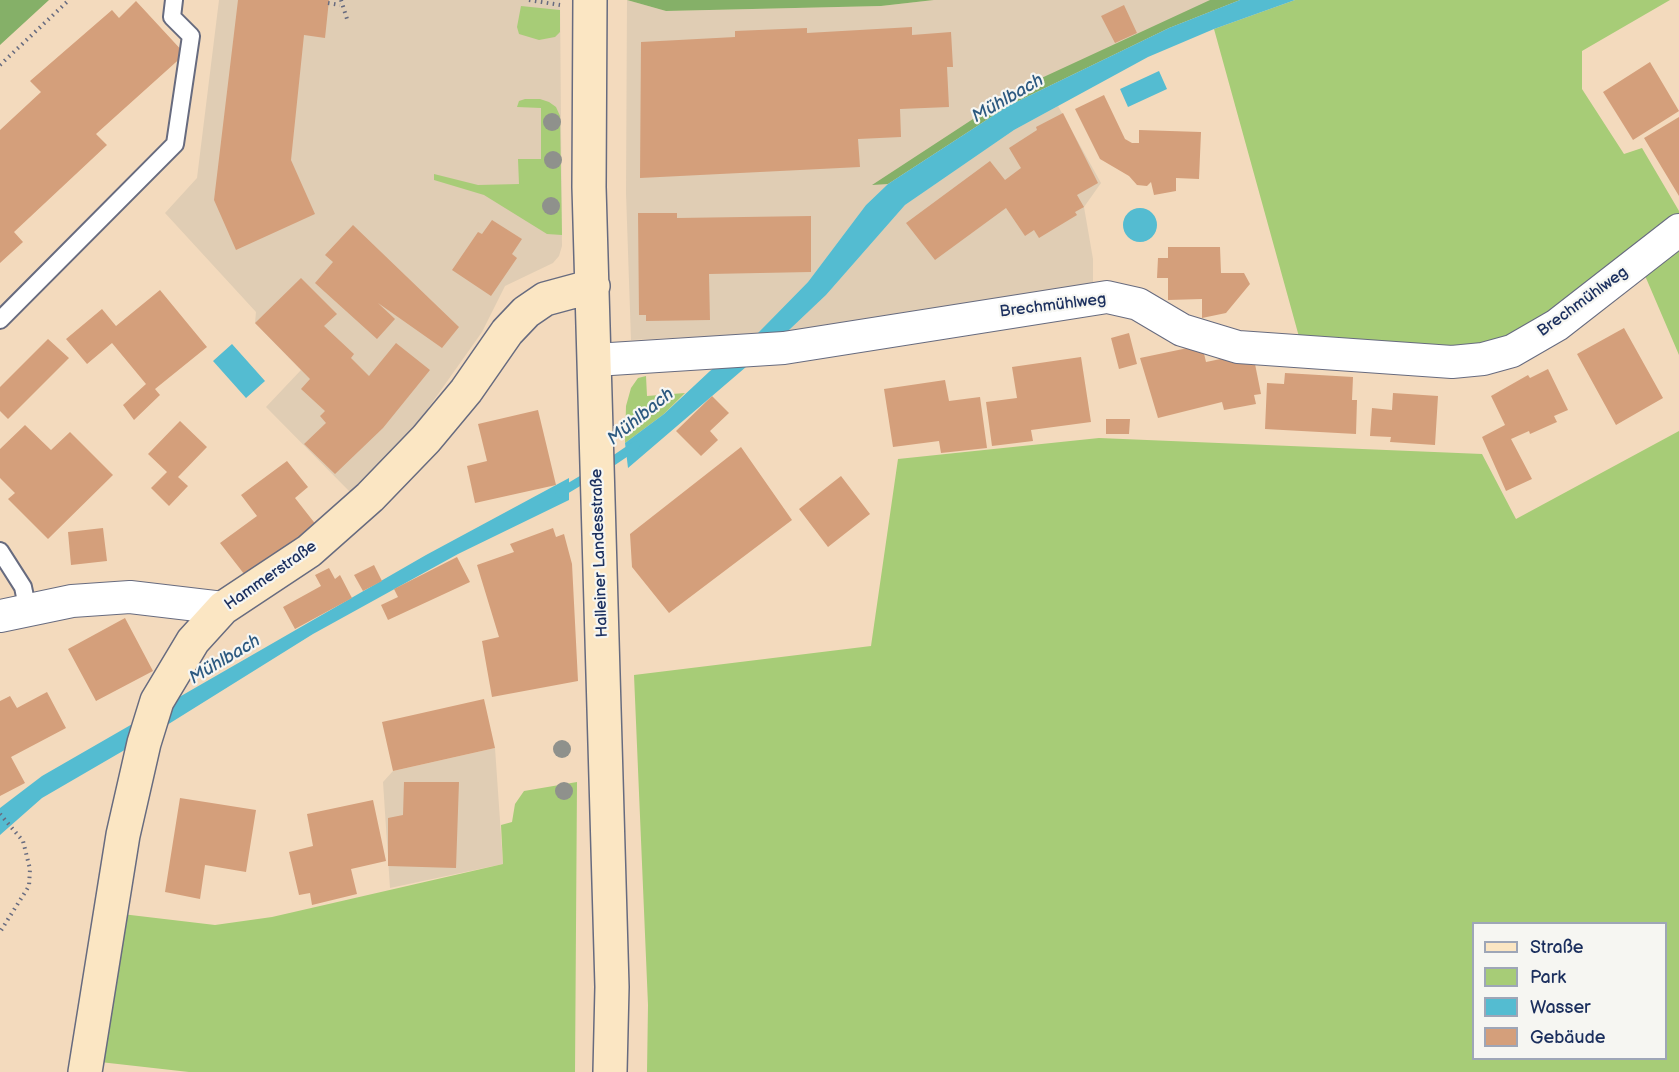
<!DOCTYPE html>
<html>
<head>
<meta charset="utf-8">
<style>
	body { margin:0 }
	#map { position:relative; width:1679px; height:1072px; overflow:hidden; background:#f3dabd; font-family:"Balsamiq Sans",sans-serif }
	canvas { display:block }
	.legend { position:absolute; left:1472px; top:922px; width:195px; height:138px; box-sizing:border-box; background:#f6f6f2; border:2px solid #9ea6b7; margin:0; padding:8px 10px; list-style:none; font-size:18px; color:#1b2f5e }
	.legend li { display:flex; align-items:center; gap:12px; height:30px }
	.legend b { width:30px; border:2px solid #9ea6b7 }
</style>
</head>
<body>
<div id="map">
<canvas width="1679" height="1072"></canvas>
<ul class="legend">
<li><b style="height:8px;background:#fbe6c3"></b>Straße</li>
<li><b style="height:16px;background:#a7cc77"></b>Park</li>
<li><b style="height:16px;background:#54bcd1"></b>Wasser</li>
<li><b style="height:16px;background:#d49f7b"></b>Gebäude</li>
</ul>
</div>
<script>
const c = document.querySelector('canvas').getContext('2d');
c.lineJoin = 'round';
function paint(path, color) {
  c.fillStyle = color;
  c.fill(path, 'evenodd');
}
function poly(rows) {
  const path = new Path2D();
  for (const r of rows) {
    if (r.length === 3) {
      path.moveTo(r[0] + r[2], r[1]);
      path.arc(r[0], r[1], r[2], 0, 2 * Math.PI);
      continue;
    }
    path.moveTo(r[0], r[1]);
    for (let i = 2; i < r.length; i += 2) path.lineTo(r[i], r[i + 1]);
  }
  return path;
}
function strokePath(path, color, width, dash) {
  c.strokeStyle = color;
  c.lineWidth = width;
  c.lineCap = dash ? 'butt' : 'round';
  c.setLineDash(dash || []);
  c.stroke(path);
}
function drawText(font, color, halo, rows, align = 'center') {
  c.font = font + ' "Balsamiq Sans",sans-serif';
  c.lineWidth = 4.5;
  c.setLineDash([]);
  c.textBaseline = 'middle';
  c.strokeStyle = halo;
  c.fillStyle = color;
  for (const [text, x, y, turn = 0] of rows) {
    c.save();
    c.translate(x, y);
    c.rotate((+turn || 0) * Math.PI / 180);
    c.textAlign = isNaN(turn) ? turn : align;
    if (halo) c.strokeText(text, 0, 0);
    c.fillText(text, 0, 0);
    c.restore();
  }
}
paint(poly([
	[219,0,560,0,562,246,559,256,553,263,505,286,482,332,412,431,351,493,266,407,301,370,255,323,256,312,165,213,197,178],
	[627,0,666,11,881,6,934,0,1240,0,1169,28,1008,106,888,184,866,205,808,282,757,334,631,340,626,193],
	[1058,106,1101,183,1084,207,1093,259,1093,290,876,323,788,331,826,295,905,205,1014,130],
	[495,748,503,864,390,888,383,782,393,771]
]), '#e0cdb4');
paint(poly([
	[1295,0,1670,0,1582,51,1582,89,1624,154,1642,148,1679,211,1679,221,1607,277,1489,348,1301,344,1214,29],
	[521,6,560,10,560,32,555,37,539,40,519,34,517,27],
	[525,99,540,99,549,102,556,107,560,116,562,235,547,234,484,195,434,180,434,174,478,185,519,184,518,159,541,159,541,108,517,107,519,101],
	[1679,240,1679,355,1643,271],
	[646,376,647,396,685,393,664,414,625,443,626,406,631,388,638,378],
	[1679,431,1679,1072,647,1072,648,1005,634,675,871,646,898,459,1099,438,1482,454,1516,519],
	[1474,924,1666,924,1666,1058,1474,1058],
	[577,782,575,1072,189,1072,100,1062,122,914,215,925,272,917,503,864,501,825,512,822,515,804,524,791]
]), '#a7cc77');
paint(poly([
	[0,0,49,0,0,45],
	[627,0,934,0,881,6,666,11],
	[1210,0,1240,0,1169,28,1008,106,888,184,872,185,1022,87]
]), '#85b068');
paint(poly([
	[1240,0,1295,0,1214,29,1148,57,1014,130,937,183,905,205,826,295,788,331,628,468,625,443,664,414,710,371,757,334,808,282,866,205,888,184,1008,106,1169,28],
	[1159,71,1167,89,1128,107,1120,89],
	[1140,225,17],
	[232,344,265,381,246,398,213,361],
	[569,478,569,500,458,554,313,634,159,730,42,798,0,835,0,808,42,776,426,555]
]), '#54bcd1');
strokePath(poly([
	[604,467,635,446],
	[560,493,590,475]
]), '#54bcd1', 9);
paint(poly([
	[238,0,329,0,325,38,304,35,291,160,315,214,236,250,214,200],
	[136,1,185,54,96,134,107,145,14,232,23,242,0,263,0,130,41,92,30,81,112,10,119,18],
	[1124,5,1137,33,1115,43,1101,16],
	[912,27,912,35,951,32,953,67,947,67,949,107,900,109,901,137,858,139,860,167,640,178,641,42,735,37,735,31,807,28,807,33],
	[1650,62,1679,111,1633,140,1603,92],
	[1104,95,1125,139,1132,143,1139,143,1139,130,1201,132,1199,179,1176,178,1176,191,1154,195,1151,182,1147,186,1137,185,1129,176,1100,159,1075,109],
	[1063,113,1098,183,1077,195,1084,207,1075,212,1077,215,1039,238,1034,230,1025,236,1006,208,935,260,906,223,990,161,1005,180,1021,168,1009,148,1037,130,1036,127],
	[1679,117,1679,196,1644,138],
	[638,213,677,213,677,218,811,216,811,272,709,274,710,320,646,321,646,315,639,315],
	[492,220,522,239,512,254,517,258,491,296,452,270,478,232,482,234],
	[353,225,459,327,442,348,378,303,395,319,377,339,315,283,333,262,325,255],
	[1168,247,1220,247,1221,273,1244,273,1250,284,1226,313,1202,318,1202,299,1168,300,1168,278,1157,278,1158,258,1168,258],
	[301,278,337,314,324,326,354,354,351,358,369,376,396,343,430,370,383,428,335,474,304,444,326,423,320,416,325,411,301,389,310,379,255,323],
	[160,290,207,347,155,389,160,395,134,420,123,405,146,384,112,343,87,364,66,339,102,309,116,326],
	[1624,328,1663,398,1616,425,1577,354],
	[1129,333,1137,364,1119,369,1111,338],
	[48,339,69,358,8,419,0,411,0,387],
	[1202,345,1206,362,1235,356,1254,359,1261,394,1254,395,1256,404,1224,410,1222,402,1158,418,1140,358],
	[1081,357,1091,422,1031,430,1033,441,992,446,986,402,1017,398,1012,367],
	[1548,369,1568,410,1554,416,1557,422,1530,434,1529,431,1511,439,1532,479,1506,491,1482,437,1505,425,1491,396,1528,375,1530,378],
	[1285,373,1353,377,1352,400,1357,400,1356,434,1265,429,1267,383,1284,384],
	[945,380,949,401,980,397,987,448,941,453,939,441,893,447,884,389],
	[1393,393,1438,396,1435,445,1390,442,1391,437,1370,436,1372,408,1392,410],
	[712,396,729,413,710,431,718,440,701,456,676,431],
	[538,410,556,485,475,503,467,466,487,461,478,424],
	[1106,419,1130,419,1129,434,1106,434],
	[180,421,207,447,178,477,188,486,169,506,151,488,167,472,148,454],
	[25,425,51,450,70,432,113,475,48,539,8,499,15,493,0,478,0,449],
	[741,447,792,520,669,613,632,567,630,534],
	[287,461,308,487,295,498,317,526,248,579,220,543,257,516,241,495],
	[841,476,870,514,828,547,799,509],
	[103,528,107,561,71,565,68,532],
	[553,528,556,537,564,534,572,564,578,681,492,697,482,641,499,637,477,565,514,552,510,544],
	[457,557,470,582,388,620,381,605,398,597,394,589],
	[374,565,382,581,363,591,354,575],
	[329,568,335,579,340,575,352,598,295,629,283,607,321,586,315,575],
	[125,618,153,671,96,701,68,649],
	[47,692,66,728,11,757,25,783,0,796,0,701,10,696,17,708],
	[484,699,495,748,393,771,382,722],
	[404,782,459,782,456,868,388,866,388,818,403,815],
	[180,798,256,810,246,872,205,865,200,899,165,892],
	[373,800,386,861,351,869,357,894,312,905,310,893,299,895,289,852,313,846,307,814]
]), '#d49f7b');
const lane = poly([
	[0,320,175,144,191,36,172,17,174,0],
	[0,551,23,587,28,611]
]);
const street = poly([
	[595,360,784,348,1107,297,1138,304,1182,330,1238,347,1452,362,1483,359,1512,351,1557,325,1679,230],
	[0,616,72,601,130,597,223,608]
]);
const secondary = poly([
	[590,0,589,187,612,987,610,1072],
	[85,1072,123,835,144,743,157,701,193,641,223,608,309,551,370,497,426,439,466,391,507,332,526,312,545,299,593,286]
]);
strokePath(lane, '#676b7f', 20);
strokePath(street, '#676b7f', 34);
strokePath(secondary, '#676b7f', 36);
strokePath(poly([
	[341,0,347,19],
	[529,0,560,5],
	[328,3,340,5],
	[0,65,69,0],
	[0,814,23,841,30,869,29,886,0,932]
]), '#676b7f', 4, [1.5, 4.5]);
strokePath(lane, '#fff', 16);
strokePath(street, '#fff', 32);
strokePath(secondary, '#fbe6c3', 33);
c.fillStyle = '#8f918c';
for (const [x, y] of [
	[552,122],
	[553,160],
	[551,206],
	[562,749],
	[564,791]
]) {
  c.beginPath();
  c.arc(x, y, 9, 0, 2 * Math.PI);
  c.fill();
}
drawText('16px', '#1b2f5e', '#f6f6f2', [
	["Brechmühlweg",1583,302,-36],
	["Brechmühlweg",1053,306,-7],
	["Halleiner Landesstraße",600,553,-92],
	["Hammerstraße",271,576,-35]
]);
drawText('italic 18px', '#2c5980', '#f6f6f2', [
	["Mühlbach",1008,99,-30],
	["Mühlbach",641,417,-39],
	["Mühlbach",225,660,-31]
]);
</script>
</body>
</html>
